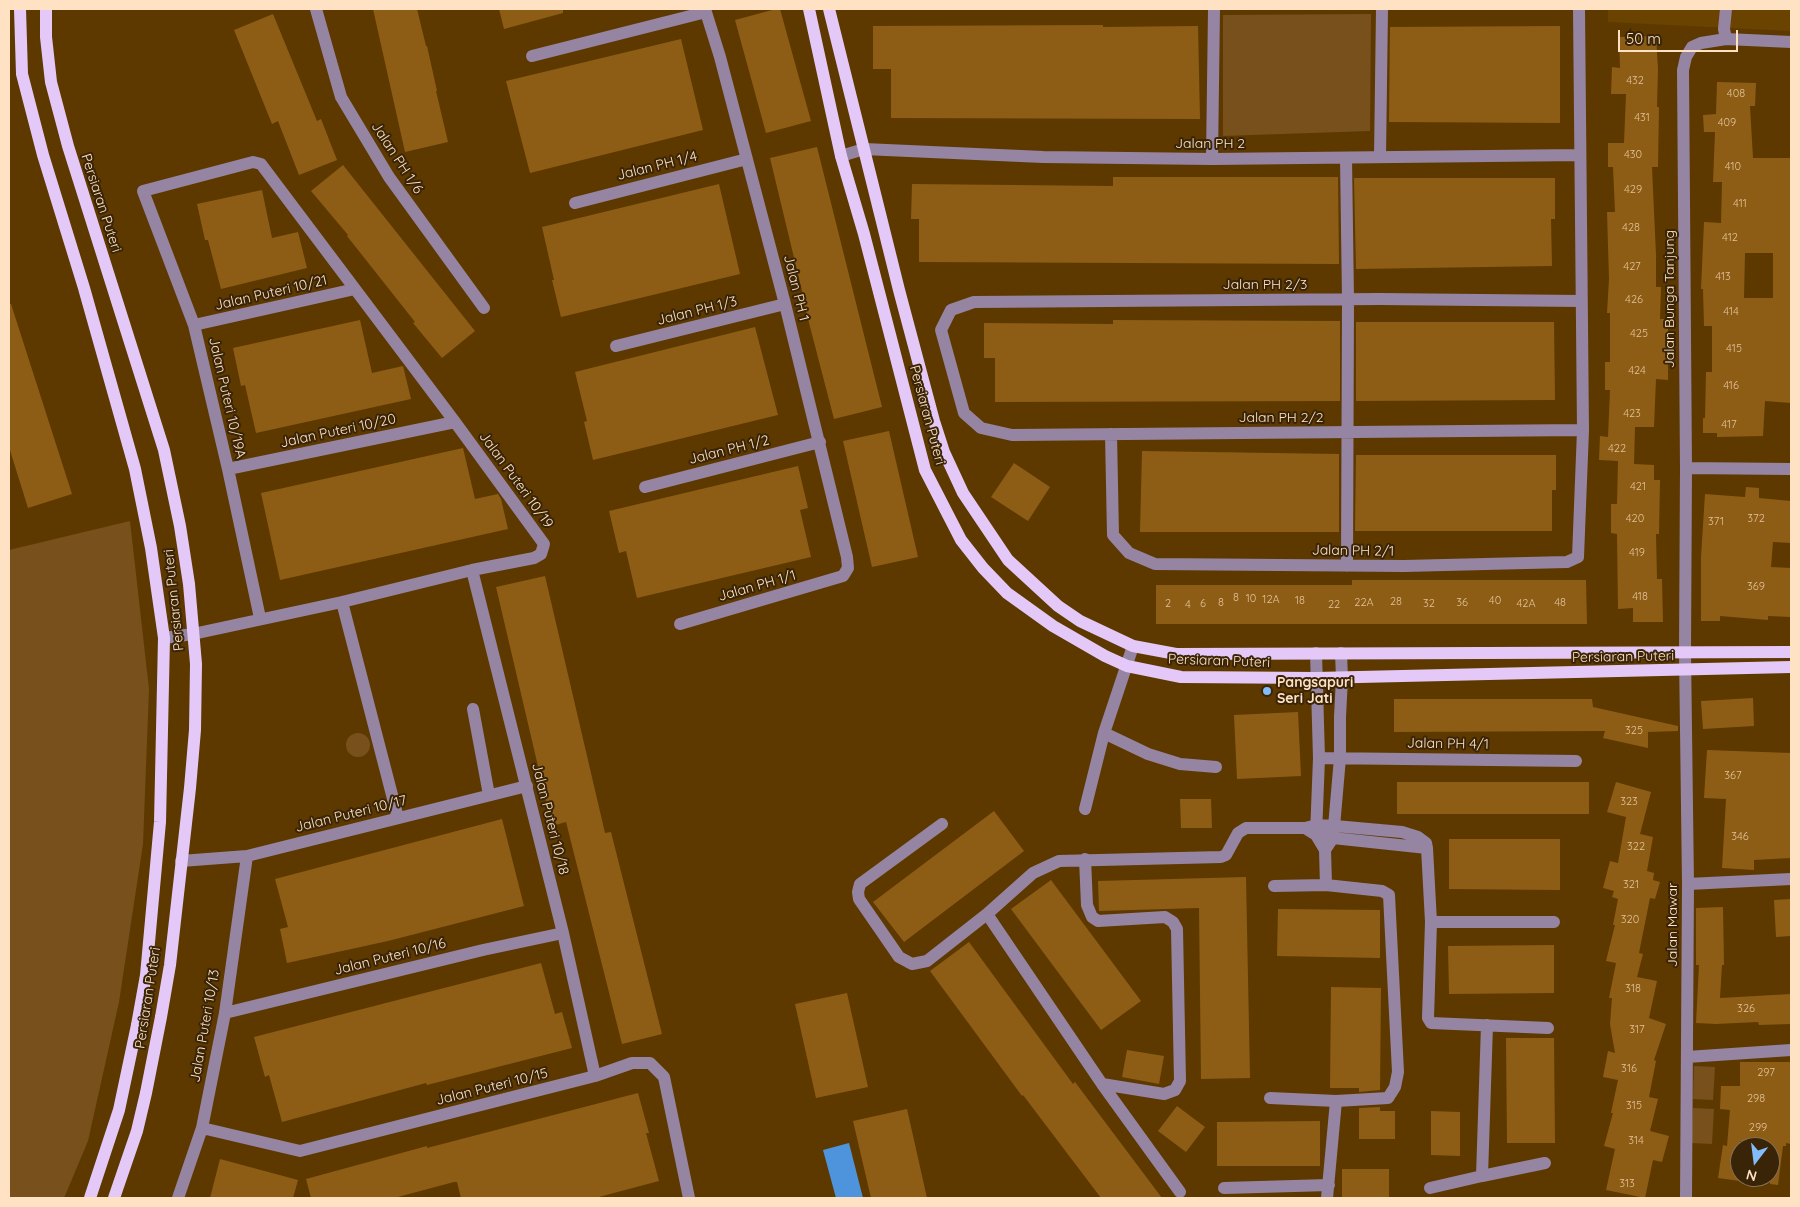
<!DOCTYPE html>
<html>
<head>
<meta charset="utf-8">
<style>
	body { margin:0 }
	#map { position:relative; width:1800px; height:1207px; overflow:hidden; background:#5d3900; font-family:Quicksand,sans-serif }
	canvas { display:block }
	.frame { position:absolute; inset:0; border:10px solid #fee2c3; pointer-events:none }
	.north { position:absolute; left:1730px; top:1137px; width:50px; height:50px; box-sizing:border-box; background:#392407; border:1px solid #887052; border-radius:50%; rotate:195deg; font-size:14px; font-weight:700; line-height:20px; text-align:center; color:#fee2c3 }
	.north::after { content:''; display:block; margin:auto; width:18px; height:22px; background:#82bcfa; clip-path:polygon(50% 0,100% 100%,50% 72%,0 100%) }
	.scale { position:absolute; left:1618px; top:30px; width:120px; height:22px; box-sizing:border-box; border:2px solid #fee2c3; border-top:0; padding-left:6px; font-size:15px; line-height:18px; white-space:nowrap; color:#fee2c3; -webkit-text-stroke:4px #392407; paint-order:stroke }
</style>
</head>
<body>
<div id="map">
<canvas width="1800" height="1207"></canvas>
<div class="frame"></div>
<div class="north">N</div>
<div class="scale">50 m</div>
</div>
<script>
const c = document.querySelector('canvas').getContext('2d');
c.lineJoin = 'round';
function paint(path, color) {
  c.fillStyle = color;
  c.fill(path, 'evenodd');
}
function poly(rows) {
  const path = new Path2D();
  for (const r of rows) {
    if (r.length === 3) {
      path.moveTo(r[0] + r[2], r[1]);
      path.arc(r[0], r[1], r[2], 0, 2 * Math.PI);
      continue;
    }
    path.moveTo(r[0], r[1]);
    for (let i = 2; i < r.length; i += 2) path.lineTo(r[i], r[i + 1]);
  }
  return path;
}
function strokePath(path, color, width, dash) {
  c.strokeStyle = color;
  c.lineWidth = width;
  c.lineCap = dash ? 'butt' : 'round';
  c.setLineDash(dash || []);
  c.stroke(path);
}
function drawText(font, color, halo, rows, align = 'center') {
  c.font = font + ' Quicksand,sans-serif';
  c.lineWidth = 4;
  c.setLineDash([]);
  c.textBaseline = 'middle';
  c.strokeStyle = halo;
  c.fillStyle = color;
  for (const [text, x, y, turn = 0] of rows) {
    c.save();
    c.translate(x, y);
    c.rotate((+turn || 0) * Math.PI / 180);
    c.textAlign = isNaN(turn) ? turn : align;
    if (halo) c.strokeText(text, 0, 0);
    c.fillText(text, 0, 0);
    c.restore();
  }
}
paint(poly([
	[1608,9,1791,9,1791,31,1608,22]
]), '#6b4300');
paint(poly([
	[1371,14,1370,131,1223,136,1223,15],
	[130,521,149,689,143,844,119,1002,88,1141,64,1198,9,1198,9,550],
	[358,745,12],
	[1694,1066,1715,1067,1713,1100,1693,1099],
	[1693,1108,1714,1109,1712,1144,1691,1143]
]), '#77501c');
paint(poly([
	[849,1143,863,1198,836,1198,823,1150]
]), '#4d94dd');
paint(poly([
	[373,9,417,9,426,46,427,46,437,91,436,91,448,142,405,152],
	[499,9,563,9,563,13,504,29],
	[776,9,780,9,811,121,766,133,735,20],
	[273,14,317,121,321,119,337,160,299,175,278,121,272,124,234,30],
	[1103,25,1103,27,1198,26,1200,119,891,118,891,69,873,69,873,26],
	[1560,26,1560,123,1389,122,1390,27],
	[1656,36,1658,69,1657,107,1659,107,1658,167,1652,167,1656,255,1656,287,1661,287,1660,319,1668,319,1668,380,1656,379,1654,427,1635,427,1634,464,1654,465,1654,480,1660,480,1659,534,1656,534,1657,579,1662,579,1663,622,1633,622,1633,608,1618,609,1617,534,1611,533,1611,504,1617,504,1618,461,1599,460,1600,436,1608,437,1610,390,1605,390,1605,362,1610,362,1610,313,1607,313,1609,279,1607,212,1615,212,1613,167,1608,167,1608,143,1624,143,1626,94,1611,94,1612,67,1620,68,1619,37],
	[681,39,703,130,530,173,506,81],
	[1717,82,1756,83,1755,106,1750,106,1753,158,1791,158,1791,403,1765,401,1763,436,1717,437,1717,433,1703,433,1703,418,1705,418,1706,372,1712,372,1712,326,1704,326,1703,289,1701,289,1704,222,1721,223,1722,182,1713,182,1715,132,1704,132,1703,115,1716,114],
	[1745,253,1773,253,1773,298,1744,298],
	[817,147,882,407,834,419,802,296,803,295,770,158],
	[343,165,475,331,442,358,413,323,415,322,347,236,348,235,311,191],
	[1113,177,1338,177,1339,264,919,262,919,219,911,219,912,184,1113,186],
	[1354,178,1555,178,1555,219,1551,219,1552,266,1356,269],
	[719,184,740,274,561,317,552,280,554,280,542,227],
	[262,190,272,238,298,232,307,268,221,289,208,240,205,240,197,204],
	[9,304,11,304,72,494,28,508,9,447],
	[360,320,372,373,403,366,411,399,256,433,245,385,241,386,233,348],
	[1113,320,1340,321,1340,401,995,402,995,358,984,358,984,323,1113,324],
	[1356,322,1554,322,1555,400,1356,401],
	[755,327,778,415,593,460,584,422,587,421,575,372],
	[889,431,918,557,872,567,843,441],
	[463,448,475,499,498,494,501,499,508,529,280,580,261,493],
	[1142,451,1339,454,1339,532,1140,532],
	[1356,455,1556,455,1556,490,1552,490,1552,531,1355,531],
	[1014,463,1050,487,1028,521,991,497],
	[798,466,808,508,800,510,811,557,637,598,626,551,619,553,609,511],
	[1746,487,1759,488,1759,498,1791,501,1791,543,1773,542,1771,567,1791,568,1791,617,1768,616,1768,620,1720,616,1720,621,1701,621,1701,557,1705,494,1745,497],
	[545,576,605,833,611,832,662,1034,622,1044,566,822,552,826,496,587],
	[1352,580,1586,580,1587,624,1156,624,1156,585,1352,585],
	[1753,698,1754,726,1703,729,1701,701],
	[1394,699,1592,699,1593,707,1678,726,1678,731,1648,732,1648,748,1603,738,1605,731,1394,732],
	[1298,712,1301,776,1237,779,1234,715],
	[1707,750,1791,753,1791,858,1754,860,1754,870,1722,868,1726,799,1704,798],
	[1397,782,1589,782,1589,814,1397,814],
	[1616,782,1651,792,1640,834,1653,837,1647,871,1654,873,1653,880,1660,882,1655,899,1650,898,1639,953,1643,954,1637,977,1657,981,1649,1018,1666,1024,1654,1060,1656,1061,1649,1097,1658,1099,1650,1131,1669,1136,1662,1162,1653,1160,1645,1198,1606,1190,1615,1149,1604,1146,1613,1113,1611,1113,1618,1080,1603,1077,1608,1051,1615,1053,1610,1024,1612,998,1609,998,1616,963,1606,961,1615,925,1613,925,1618,899,1612,897,1614,891,1603,888,1610,861,1618,863,1626,817,1607,812],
	[1180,799,1211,799,1212,828,1181,828],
	[994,811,1024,851,904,942,873,902],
	[502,819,524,906,388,941,287,963,280,929,288,927,275,879],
	[1449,839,1560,839,1560,890,1449,889],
	[1246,877,1250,1078,1201,1079,1199,908,1099,911,1098,881],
	[1051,880,1141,1001,1101,1030,1011,909],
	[1791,899,1791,936,1776,937,1774,900],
	[1723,907,1724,965,1722,965,1720,998,1791,994,1791,1024,1759,1025,1758,1022,1716,1024,1696,1023,1699,965,1696,965,1696,908],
	[1278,909,1380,910,1380,958,1277,956],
	[969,942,1073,1084,1075,1082,1162,1198,1101,1198,1023,1095,1022,1096,930,971],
	[1554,945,1554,993,1449,994,1448,946],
	[541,963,555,1014,562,1012,572,1048,427,1085,426,1083,282,1122,269,1075,265,1077,254,1037],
	[1331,987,1381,988,1380,1090,1359,1092,1359,1088,1330,1088],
	[847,993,868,1087,816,1098,795,1004],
	[1506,1038,1554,1038,1555,1143,1507,1143],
	[1127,1050,1164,1056,1159,1084,1122,1077],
	[1740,1062,1791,1062,1791,1144,1786,1143,1786,1146,1783,1146,1778,1185,1770,1184,1770,1144,1740,1141,1740,1181,1718,1178,1723,1145,1727,1146,1730,1110,1720,1109,1721,1086,1740,1086],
	[638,1093,649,1133,646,1133,659,1181,595,1198,461,1198,457,1182,454,1182,394,1198,311,1198,306,1179,427,1146,427,1148],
	[1177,1106,1205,1127,1186,1152,1158,1131],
	[1380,1107,1380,1111,1395,1111,1395,1139,1359,1139,1359,1108],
	[907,1109,927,1198,871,1198,853,1121],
	[1431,1111,1460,1112,1460,1156,1431,1155],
	[1320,1121,1320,1166,1217,1166,1217,1122],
	[220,1159,298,1180,293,1198,210,1198],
	[1342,1169,1389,1169,1389,1198,1342,1198]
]), '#8e5d15');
strokePath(poly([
	[316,9,341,97,389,177,484,308],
	[1726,9,1724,29,1726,39],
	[532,56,706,12],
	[841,156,864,149,1043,157,1212,159,1580,155],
	[1380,157,1382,9],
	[1346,158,1348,300,1347,566],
	[1212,159,1214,9],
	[575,203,747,159],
	[1581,301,1379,299,974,302,951,310,941,330,964,413,981,428,1012,435,1583,430],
	[194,325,355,289],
	[616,346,785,304],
	[1111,434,1113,535,1129,553,1155,564,1404,566,1567,562,1578,557,1583,430,1579,9],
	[1686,468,1791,469],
	[228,469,455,422],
	[645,487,820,442],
	[472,570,563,933,595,1076],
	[342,602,398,818],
	[680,624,843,576,848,568,847,557,785,304,720,57,705,9],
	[164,638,193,634,342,602,472,570,534,558,541,554,544,544,455,422,261,164,253,162,143,191,194,325,228,469,260,618],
	[1316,653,1319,758,1316,835,1325,850,1333,838,1340,758,1340,717,1342,678,1341,653],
	[473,709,489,795],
	[1104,733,1148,754,1180,764,1216,767],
	[1319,758,1576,761],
	[1085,809,1104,733,1133,646],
	[942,824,860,884,858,892,859,899,899,957,912,964,927,961,987,914,1033,873,1059,861,1221,857,1226,855,1238,833,1246,828,1305,828],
	[1427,848,1333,838,1316,835,1305,828,1317,825,1335,826,1402,832,1418,837,1426,843,1427,848,1431,922,1428,1018,1431,1023,1548,1028],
	[1325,850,1326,885],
	[1085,859,1087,905,1092,917,1098,921,1165,917,1173,922,1177,929,1180,1081,1175,1090,1164,1094,1102,1084],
	[181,861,247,856,527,786],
	[1688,884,1791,879],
	[987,914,1102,1084,1180,1192],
	[1431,922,1554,922],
	[225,1013,483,950,563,933],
	[1687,1057,1791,1050],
	[1270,1098,1336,1101,1388,1098,1395,1087,1398,1072,1389,895,1382,891,1326,885,1274,886],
	[202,1128,300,1151,595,1076,632,1063,650,1063,664,1077,689,1198],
	[1482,1176,1487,1025],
	[1224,1188,1329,1185],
	[1430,1188,1482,1176,1545,1163],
	[178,1198,202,1128,225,1013,247,856],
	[1327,1198,1336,1101],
	[1686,1198,1688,884,1685,652,1686,468,1683,70,1686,57,1692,47,1701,43,1726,39,1791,42]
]), '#9685a2', 12);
strokePath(poly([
	[20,9,22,74,43,155,84,288,135,469,151,548,164,638,160,822,146,975,137,1025,119,1110,90,1198],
	[46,9,46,37,51,82,68,146,164,450,180,526,189,584,196,664,195,730,190,788,170,965,161,1017,146,1093,137,1131,114,1198],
	[809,9,841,156,864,234,925,470,961,540,983,568,1007,593,1053,626,1105,656,1127,666,1181,677,1316,678,1791,667],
	[829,9,899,290,934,421,944,452,963,493,1008,560,1058,606,1080,621,1133,646,1176,654,1791,652]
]), '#e4c9f8', 12);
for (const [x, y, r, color] of [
	[1267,691,5,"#82bcfa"]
]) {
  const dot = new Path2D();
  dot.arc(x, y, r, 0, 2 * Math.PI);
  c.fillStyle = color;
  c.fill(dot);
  strokePath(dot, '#392407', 2);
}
drawText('11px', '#e2c198', null, [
	["432",1635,81],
	["408",1736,94],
	["431",1642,118],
	["409",1727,123],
	["430",1633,155],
	["410",1733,167],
	["429",1633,190],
	["411",1740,204],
	["428",1631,228],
	["412",1730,238],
	["427",1632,267],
	["413",1723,277],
	["426",1634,300],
	["414",1731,312],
	["425",1639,334],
	["415",1734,349],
	["424",1637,371],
	["416",1731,386],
	["423",1632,414],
	["417",1729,425],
	["422",1617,449],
	["421",1638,487],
	["420",1635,519],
	["372",1756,519],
	["371",1716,522],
	["419",1637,553],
	["369",1756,587],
	["418",1640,597],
	["8",1236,598],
	["10",1251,599],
	["12A",1271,600],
	["18",1300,601],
	["40",1495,601],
	["28",1396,602],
	["8",1221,603],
	["22A",1364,603],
	["36",1462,603],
	["48",1560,603],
	["2",1168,604],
	["6",1203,604],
	["32",1429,604],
	["42A",1526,604],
	["4",1188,605],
	["22",1334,605],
	["325",1634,731],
	["367",1733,776],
	["323",1629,802],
	["346",1740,837],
	["322",1636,847],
	["321",1631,885],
	["320",1630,920],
	["318",1633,989],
	["326",1746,1009],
	["317",1637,1030],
	["316",1629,1069],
	["297",1766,1073],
	["298",1756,1099],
	["315",1634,1106],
	["299",1758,1128],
	["314",1636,1141],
	["313",1627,1184]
]);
drawText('14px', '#fee2c3', '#392407', [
	["Jalan PH 2",1210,144],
	["Jalan PH 1/6",397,158,57],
	["Jalan PH 1/4",657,166,-14],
	["Persiaran Puteri",101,203,72],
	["Jalan PH 2/3",1265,285],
	["Jalan PH 1",796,288,76],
	["Jalan Puteri 10/21",271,293,-13],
	["Jalan Bunga Tanjung",1670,299,-90],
	["Jalan PH 1/3",697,311,-14],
	["Jalan Puteri 10/19A",227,398,77],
	["Persiaran Puteri",927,415,75],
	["Jalan PH 2/2",1281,418],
	["Jalan Puteri 10/20",338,431,-12],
	["Jalan PH 1/2",729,450,-14],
	["Jalan Puteri 10/19",516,480,54],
	["Jalan PH 2/1",1353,551,1],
	["Jalan PH 1/1",757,586,-16],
	["Persiaran Puteri",174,600,-96],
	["Persiaran Puteri",1623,657,-1],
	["Persiaran Puteri",1219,661,2],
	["Jalan PH 4/1",1448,744,1],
	["Jalan Puteri 10/17",351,814,-14],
	["Jalan Puteri 10/18",550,819,76],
	["Jalan Mawar",1673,925,-90],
	["Jalan Puteri 10/16",390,957,-14],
	["Persiaran Puteri",148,998,-81],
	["Jalan Puteri 10/13",205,1026,-80],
	["Jalan Puteri 10/15",492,1087,-14]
]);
drawText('bold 14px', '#fee2c3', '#392407', [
	["Pangsapuri",1277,683],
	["Seri Jati",1277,699]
], 'left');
</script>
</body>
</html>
